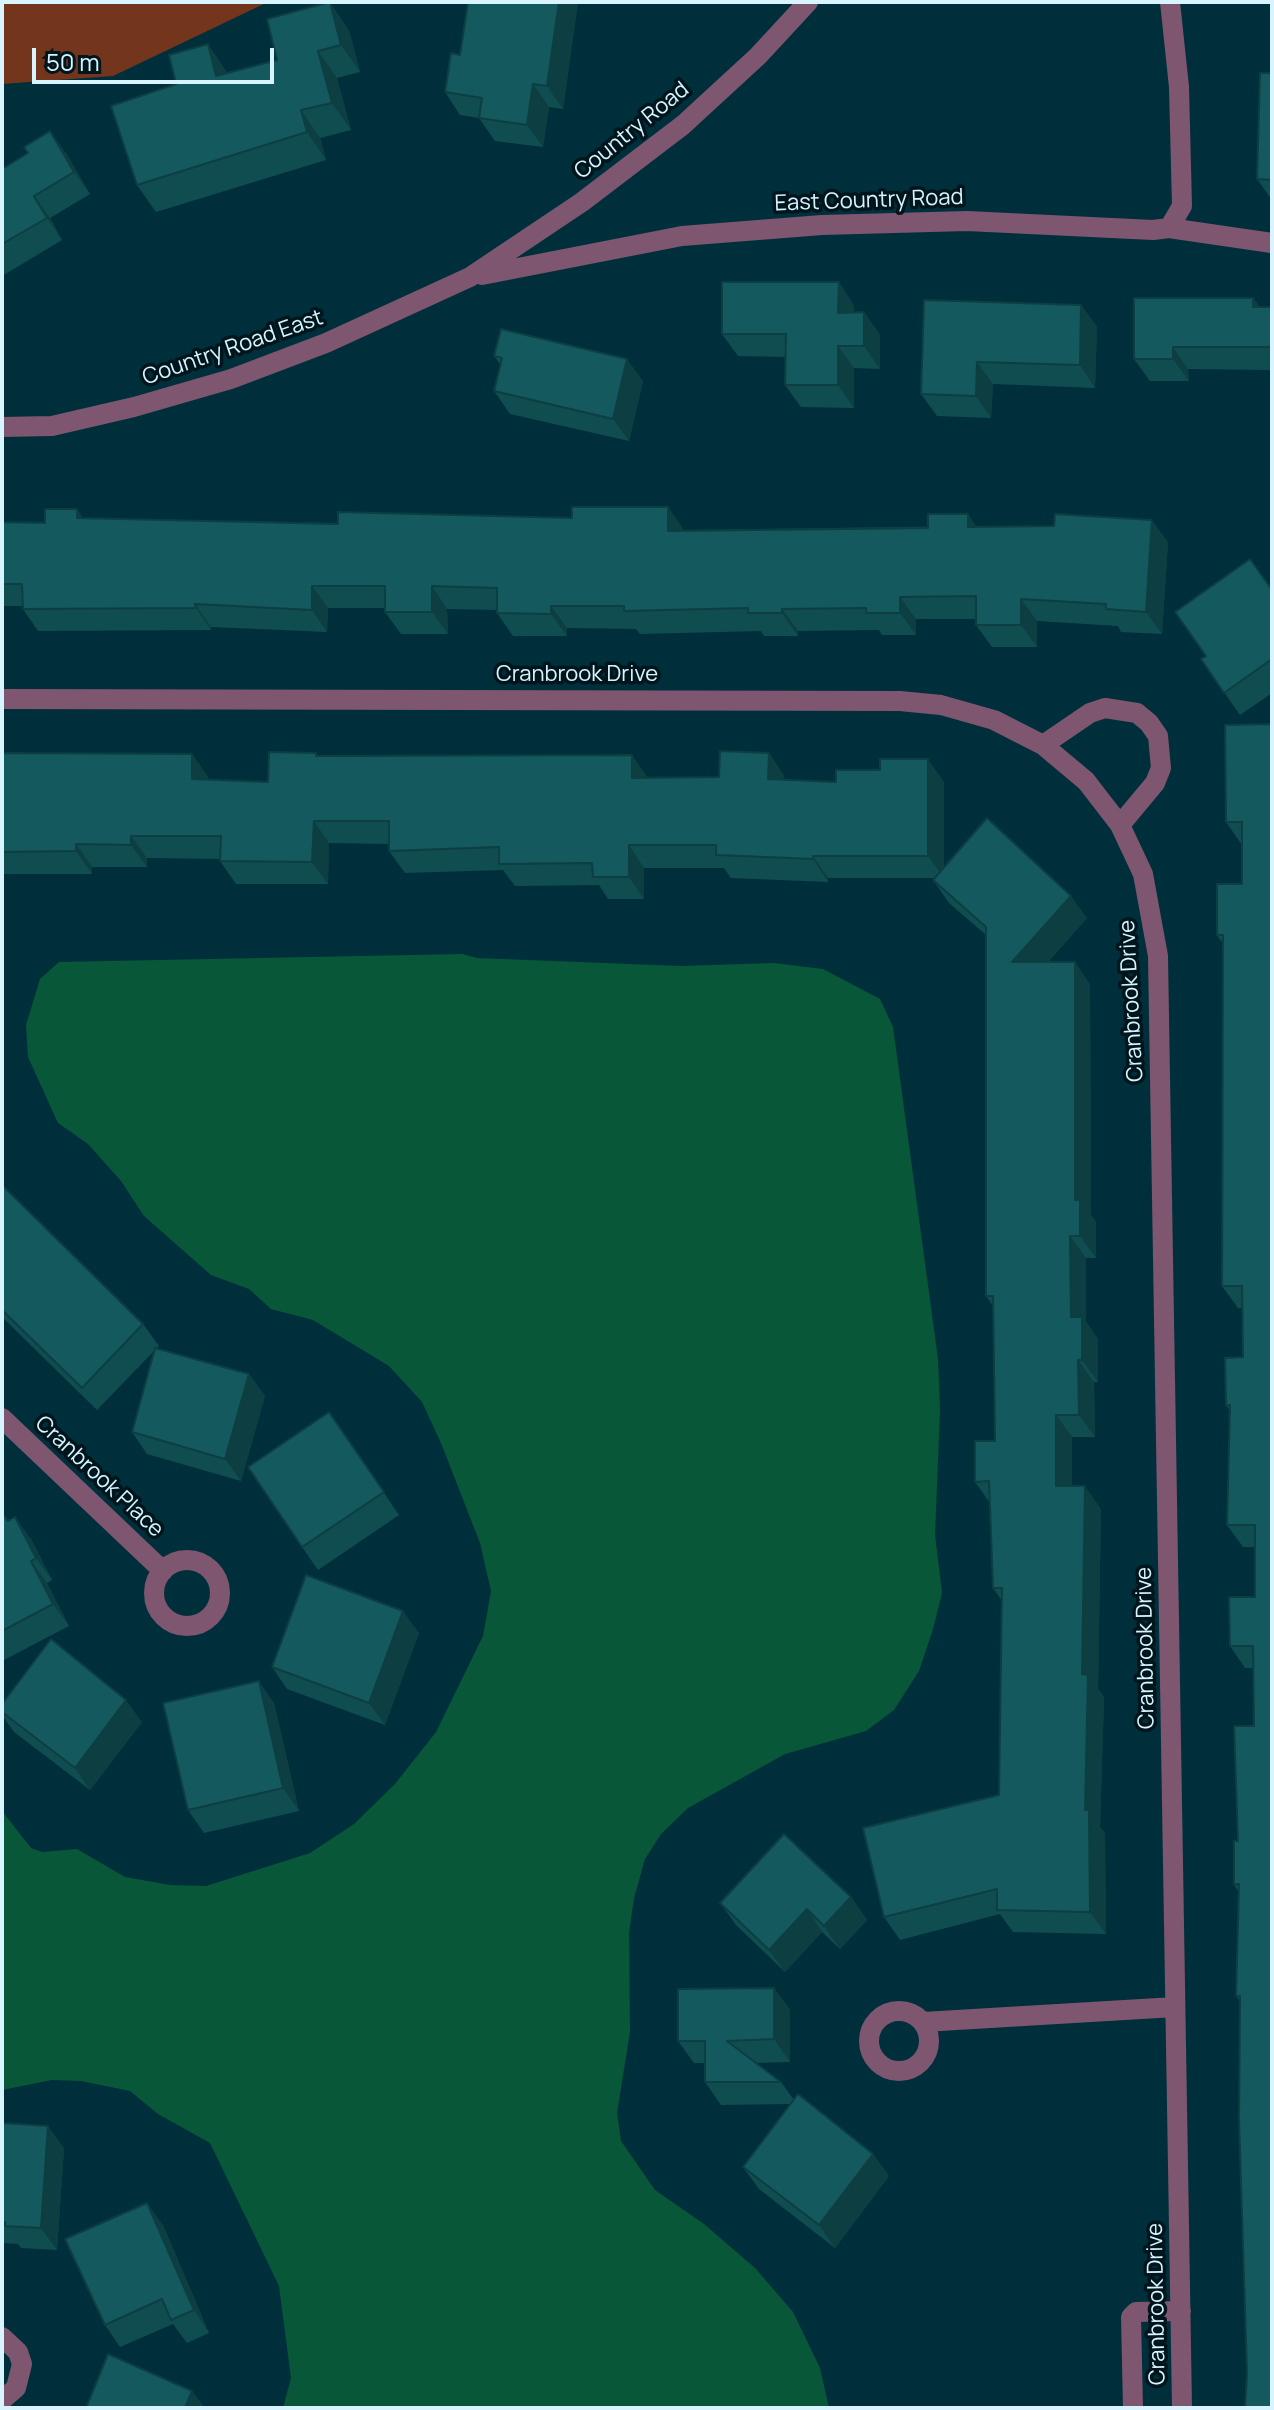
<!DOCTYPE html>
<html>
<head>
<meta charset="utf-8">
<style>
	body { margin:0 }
	#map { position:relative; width:1274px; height:2410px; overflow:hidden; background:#002f3c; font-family:Manrope,sans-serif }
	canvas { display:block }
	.frame { position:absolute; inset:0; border:4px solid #d8f4fe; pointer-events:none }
	.scale { position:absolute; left:32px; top:48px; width:242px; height:36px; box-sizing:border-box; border:4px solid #d8f4fe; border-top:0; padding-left:10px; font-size:24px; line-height:28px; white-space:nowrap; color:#d8f4fe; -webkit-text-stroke:6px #00151c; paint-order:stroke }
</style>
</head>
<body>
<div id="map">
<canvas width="1274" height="2410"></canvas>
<div class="frame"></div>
<div class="scale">50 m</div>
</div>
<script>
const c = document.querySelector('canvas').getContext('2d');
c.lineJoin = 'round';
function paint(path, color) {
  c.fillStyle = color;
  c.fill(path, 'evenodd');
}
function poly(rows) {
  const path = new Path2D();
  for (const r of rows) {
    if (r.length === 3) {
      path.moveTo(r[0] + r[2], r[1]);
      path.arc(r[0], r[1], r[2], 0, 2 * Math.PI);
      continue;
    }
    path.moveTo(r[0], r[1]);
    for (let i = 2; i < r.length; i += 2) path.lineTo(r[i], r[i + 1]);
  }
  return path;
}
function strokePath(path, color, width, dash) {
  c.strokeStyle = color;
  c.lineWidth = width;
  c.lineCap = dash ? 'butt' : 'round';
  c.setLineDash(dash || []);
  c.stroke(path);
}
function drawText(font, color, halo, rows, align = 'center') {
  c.font = font + ' Manrope,sans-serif';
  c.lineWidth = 7;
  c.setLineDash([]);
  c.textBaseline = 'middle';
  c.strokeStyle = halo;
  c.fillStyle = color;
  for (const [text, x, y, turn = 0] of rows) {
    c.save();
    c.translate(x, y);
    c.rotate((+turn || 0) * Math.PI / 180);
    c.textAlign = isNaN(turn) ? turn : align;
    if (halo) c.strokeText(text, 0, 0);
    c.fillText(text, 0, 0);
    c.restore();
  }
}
paint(poly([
	[2,2,268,2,113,76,2,84]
]), '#73351c');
paint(poly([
	[462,954,477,958,681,966,774,963,823,969,880,999,893,1027,938,1359,940,1410,935,1535,942,1593,933,1629,919,1671,894,1710,866,1731,785,1754,688,1808,661,1834,645,1859,634,1898,629,1933,630,2032,617,2113,621,2141,655,2190,704,2224,755,2268,793,2312,820,2368,829,2408,283,2408,291,2378,279,2286,210,2143,158,2114,130,2091,81,2081,52,2080,2,2090,2,1811,31,1848,42,1852,77,1849,125,1877,170,1885,206,1886,310,1853,354,1824,395,1784,436,1732,483,1636,491,1591,480,1543,441,1443,422,1402,389,1366,313,1320,271,1309,249,1289,211,1275,144,1216,121,1181,88,1144,58,1123,28,1057,26,1025,40,979,59,962]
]), '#095739');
strokePath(poly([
	[1169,228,1182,206,1179,87,1170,2],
	[482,275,682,236,822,225,967,221,1153,230,1169,228,1272,243],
	[2,427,52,426,134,407,231,379,326,343,470,277,582,202,683,125,758,56,808,2],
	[2,699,900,701,941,705,994,720,1043,745,1086,781,1120,825,1143,874,1158,956,1182,2408],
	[1043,745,1090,713,1105,708,1137,713,1149,723,1158,736,1161,768,1155,783,1120,825],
	[2,1418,163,1571],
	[187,1593,33],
	[899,2041,30],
	[923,2022,1175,2007],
	[2,2337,18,2352,22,2364,16,2388,2,2400],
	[1133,2408,1131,2317,1136,2312,1181,2311]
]), '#7e566f', 20);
paint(poly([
	[578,2,563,109,549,107,543,147,495,141,479,118,460,115,445,92,460,55],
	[349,30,360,72,337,78,351,130,320,138,326,160,156,212,137,185,227,72,227,73,277,60],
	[1272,73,1272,200,1257,179],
	[66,153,90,194,50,218,62,240,2,276,2,169],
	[1253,298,1260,307,1272,307,1272,370,1188,369,1189,381,1150,381,1134,359],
	[854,305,854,312,864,312,880,335,880,369,854,368,854,408,801,407,785,385,785,357,738,356,722,334],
	[1081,305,1097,327,1095,388,993,384,991,418,937,416,921,394],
	[494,356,643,381,629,441,510,414,494,391,500,364],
	[83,518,684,530,977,526,1168,542,1162,634,1121,632,1118,626,1037,621,1037,647,992,647,976,625,976,619,916,619,916,635,882,635,879,630,798,631,798,636,764,636,761,631,640,634,636,629,567,628,567,636,513,636,497,613,497,610,447,609,448,634,401,634,385,612,385,608,328,608,327,632,211,627,211,630,38,631,23,609,23,606,2,606,2,522,45,523],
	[1272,590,1272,693,1240,715,1201,659,1206,656],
	[1272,724,1247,2373,1240,2002,1236,1996,1238,1891,1234,1884,1238,1841,1254,1726,1253,1668,1245,1668,1230,1646,1255,1597,1255,1547,1243,1547,1227,1525,1230,1411,1226,1405,1243,1357,1242,1308,1238,1308,1222,1286,1223,944,1217,935,1242,884,1242,845,1226,822],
	[2,753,192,754,208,777,208,780,268,782,316,753,318,756,648,778,719,777,769,753,784,776,784,780,836,782,944,782,944,868,1087,918,1048,962,1090,984,1091,1215,1096,1222,1096,1258,1086,1258,1086,1322,1098,1339,1098,1382,1094,1382,1095,1437,1072,1437,1072,1486,1101,1509,1098,1689,1104,1697,1100,1827,1105,1833,1106,1934,1013,1932,1000,1914,900,1940,884,1917,999,1795,1002,1601,993,1588,990,1503,975,1482,995,1441,993,1306,986,1296,986,935,949,903,933,880,934,878,828,878,828,882,731,878,724,868,644,868,644,899,608,899,599,885,515,886,503,870,405,873,389,851,389,844,329,843,328,884,236,884,220,861,220,859,147,858,147,867,92,867,92,874,2,874],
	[2,1185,143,1324,159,1346,157,1348,249,1374,265,1396,241,1481,147,1454,132,1432,154,1351,97,1410,2,1317],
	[329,1412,399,1515,318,1570,302,1547],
	[2,1514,31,1539,52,1580,47,1583,69,1626,2,1661],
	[419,1633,385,1725,287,1689,272,1667],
	[274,1703,299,1811,204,1833,188,1810],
	[2,1704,142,1722,90,1790,14,1732,2,1715],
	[851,1897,867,1920,840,1949,822,1932,785,1972,736,1925,720,1903],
	[774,1988,790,2010,790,2062,756,2063,781,2082,794,2100,873,2154,889,2176,835,2248,759,2189,743,2167,791,2104,721,2105,705,2082,705,2063,694,2063,678,2041],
	[2,2123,64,2148,57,2250,21,2248,18,2244,2,2243],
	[163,2225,209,2333,187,2343,173,2324,120,2347,105,2325]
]), '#104d50');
paint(poly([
	[330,2,349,30,360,72,341,45],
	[559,2,578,2,563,109,547,86],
	[208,44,227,72,235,104,216,76],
	[318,51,337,78,351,130,332,103],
	[533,84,549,107,543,147,527,125],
	[301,110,320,138,326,160,307,132],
	[50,131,66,153,90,194,74,172],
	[34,196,50,218,62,240,47,218],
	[839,282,854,305,854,335,838,313],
	[1253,298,1269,320,1253,307],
	[1081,305,1097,327,1095,388,1080,365],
	[864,312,880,335,880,369,864,346],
	[838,346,854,368,854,408,838,385],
	[1173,347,1188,369,1189,381,1173,359],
	[627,359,643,381,629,441,613,419],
	[977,362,993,384,991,418,976,396],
	[668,507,684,530,684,553,668,531],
	[77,509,92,531,77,518],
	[968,514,983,536,968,527],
	[1152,520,1168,542,1162,634,1146,612],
	[312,586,328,608,327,632,312,610],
	[432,586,447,609,448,634,432,612],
	[900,597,916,619,916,635,900,613],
	[1021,599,1037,621,1037,647,1021,625],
	[195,604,211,627,211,630,196,608],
	[551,606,567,628,567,636,551,614],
	[782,609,798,631,798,636,782,613],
	[769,753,784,776,783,802,768,779],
	[192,754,208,777,208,802,192,779],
	[632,755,648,778,632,778],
	[928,759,944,782,944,878,928,856],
	[314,821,329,843,328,884,312,862],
	[131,836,147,858,147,867,131,845],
	[76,844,92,867,92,874,76,851],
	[629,845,644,868,644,899,629,877],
	[813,856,828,878,828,882,813,859],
	[1071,896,1087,918,1028,984,1012,962],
	[1075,962,1090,984,1091,1215,1096,1222,1096,1258,1080,1236,1075,1200],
	[1070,1236,1086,1258,1086,1322,1098,1339,1098,1382,1082,1360,1071,1317],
	[1078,1360,1094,1382,1095,1437,1079,1415],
	[249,1374,265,1396,241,1481,225,1459],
	[1056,1415,1072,1437,1072,1509,1056,1486],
	[1085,1486,1101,1509,1098,1689,1104,1697,1100,1827,1105,1833,1106,1934,1090,1912,1085,1810,1082,1674],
	[15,1517,31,1539,52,1580,36,1558],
	[31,1561,47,1583,69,1626,53,1604],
	[403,1611,419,1633,385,1725,369,1703],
	[259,1681,274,1703,299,1811,283,1788],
	[126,1700,142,1722,90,1790,75,1768],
	[851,1897,867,1920,840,1949,824,1926],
	[807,1909,822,1932,785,1972,769,1950],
	[774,1988,790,2010,790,2062,774,2039],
	[48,2126,64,2148,57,2250,41,2228],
	[873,2154,889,2176,835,2248,819,2225],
	[147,2203,163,2225,209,2333,194,2310],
	[192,2391,205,2408,185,2408]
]), '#0d3e41');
const building = poly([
	[330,2,341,45,318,51,332,103,301,110,307,132,137,185,111,106,176,84,169,55,208,44,216,76,277,60,267,19,330,2],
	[468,2,559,2,547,86,533,84,527,125,479,118,482,98,445,92,451,53,460,55,468,2],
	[1260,73,1272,73,1272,180,1257,179,1260,73],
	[50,131,74,172,34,196,47,218,2,244,2,169,28,153,24,147,50,131],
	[722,282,839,282,838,313,864,312,864,346,838,346,838,385,785,385,786,334,722,334,722,282],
	[1134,298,1253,298,1253,307,1272,307,1272,347,1173,347,1173,359,1134,359,1134,298],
	[924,300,1081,305,1080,365,977,362,976,396,921,394,924,300],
	[501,329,627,359,613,419,494,391,502,358,494,356,501,329],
	[572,507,668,507,668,531,928,528,928,514,968,514,968,527,1054,526,1055,514,1152,520,1146,612,1106,609,1106,604,1021,599,1021,625,976,625,976,596,900,597,900,613,866,613,866,608,782,609,782,613,748,613,748,608,624,611,624,606,551,606,551,614,497,613,497,588,432,586,432,612,385,612,385,586,312,586,312,610,195,604,196,608,23,609,22,584,2,584,2,522,45,523,45,509,77,509,77,518,338,524,338,512,572,518,572,507],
	[1250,559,1272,590,1272,659,1224,693,1201,659,1206,656,1175,612,1250,559],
	[1272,724,1272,2408,1245,2408,1247,2373,1239,2119,1240,1996,1236,1996,1239,1884,1234,1884,1234,1841,1238,1841,1234,1726,1254,1726,1253,1646,1230,1646,1229,1597,1255,1597,1255,1525,1227,1525,1230,1405,1226,1405,1225,1358,1243,1357,1242,1286,1222,1286,1223,935,1217,935,1217,884,1242,884,1242,822,1226,822,1225,725,1272,724],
	[720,751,769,753,768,779,836,782,836,770,880,770,880,759,928,759,928,856,813,856,813,859,716,855,716,845,629,845,629,877,593,877,592,863,499,864,499,847,389,851,389,821,314,821,312,862,220,861,221,836,131,836,131,845,76,844,76,851,2,852,2,753,192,754,192,779,268,782,269,752,316,753,316,756,632,755,632,778,719,777,720,751],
	[987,818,1071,896,1012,962,1075,962,1075,1200,1080,1200,1080,1236,1070,1236,1071,1317,1082,1317,1082,1360,1078,1360,1079,1415,1056,1415,1056,1486,1085,1486,1082,1674,1088,1675,1085,1810,1089,1810,1090,1912,997,1910,997,1889,884,1917,863,1828,999,1795,1002,1588,993,1588,989,1481,975,1482,975,1441,995,1441,993,1296,986,1296,986,927,933,880,987,818],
	[2,1185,143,1324,82,1388,2,1310,2,1185],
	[155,1348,249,1374,225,1459,132,1432,155,1348],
	[329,1412,384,1492,302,1547,248,1467,329,1412],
	[2,1514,8,1521,15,1517,36,1558,31,1561,53,1604,2,1631,2,1514],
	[306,1575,403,1611,369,1703,272,1667,306,1575],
	[51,1639,126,1700,75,1768,2,1712,2,1704,51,1639],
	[259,1681,283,1788,188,1810,163,1703,259,1681],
	[784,1834,851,1897,824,1926,807,1909,769,1950,720,1903,784,1834],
	[774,1988,774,2039,727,2041,781,2082,705,2082,705,2041,678,2041,678,1989,774,1988],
	[798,2094,873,2154,819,2225,743,2167,798,2094],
	[2,2123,48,2126,41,2228,5,2226,5,2222,2,2222,2,2123],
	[147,2203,194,2310,171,2320,162,2299,105,2325,65,2239,147,2203],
	[108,2354,192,2391,185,2408,86,2408,108,2354]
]);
paint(building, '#13595d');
strokePath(building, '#0d3e41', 2);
drawText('22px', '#d8f4fe', '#00151c', [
	["Country Road",632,131,-39],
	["East Country Road",869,201,-2],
	["Country Road East",233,348,-19],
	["Cranbrook Drive",577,675],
	["Cranbrook Drive",1132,1001,-93],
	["Cranbrook Place",99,1477,43],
	["Cranbrook Drive",1146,1648,-91],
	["Cranbrook Drive",1157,2304,-91]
]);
</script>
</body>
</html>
